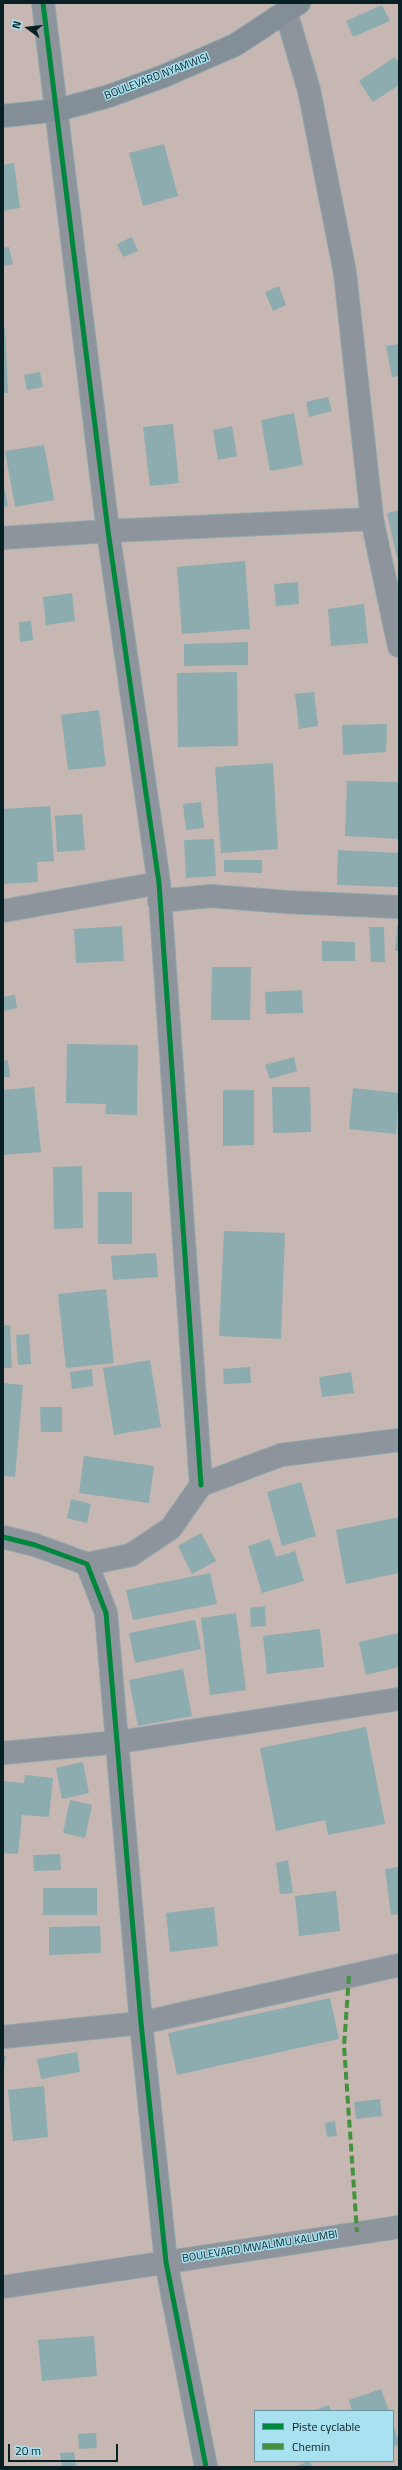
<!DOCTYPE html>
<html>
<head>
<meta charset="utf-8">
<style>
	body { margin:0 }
	#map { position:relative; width:402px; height:2470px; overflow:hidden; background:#accad2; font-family:"Titillium Web",sans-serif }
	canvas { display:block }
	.frame { position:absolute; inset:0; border:4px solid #081f24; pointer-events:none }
	.legend { position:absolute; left:254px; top:2410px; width:140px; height:52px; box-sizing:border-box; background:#a8e1ef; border:1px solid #68939e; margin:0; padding:5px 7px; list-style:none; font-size:12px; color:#081f24 }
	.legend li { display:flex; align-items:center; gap:8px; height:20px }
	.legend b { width:20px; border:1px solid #68939e }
	.north { position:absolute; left:8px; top:8px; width:40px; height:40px; -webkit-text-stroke:3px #a8e1ef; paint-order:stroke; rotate:285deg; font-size:11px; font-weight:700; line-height:16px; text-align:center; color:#081f24 }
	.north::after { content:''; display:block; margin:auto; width:14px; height:18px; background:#081f24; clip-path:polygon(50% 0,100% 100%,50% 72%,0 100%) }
	.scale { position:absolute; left:8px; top:2444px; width:110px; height:18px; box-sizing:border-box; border:2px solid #081f24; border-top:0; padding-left:5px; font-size:12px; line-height:14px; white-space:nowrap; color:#081f24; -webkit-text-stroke:3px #a8e1ef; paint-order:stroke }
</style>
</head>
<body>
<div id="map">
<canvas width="402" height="2470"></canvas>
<div class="frame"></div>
<ul class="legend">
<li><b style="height:5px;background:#00873e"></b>Piste cyclable</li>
<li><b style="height:5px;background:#44923e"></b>Chemin</li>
</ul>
<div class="north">N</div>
<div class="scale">20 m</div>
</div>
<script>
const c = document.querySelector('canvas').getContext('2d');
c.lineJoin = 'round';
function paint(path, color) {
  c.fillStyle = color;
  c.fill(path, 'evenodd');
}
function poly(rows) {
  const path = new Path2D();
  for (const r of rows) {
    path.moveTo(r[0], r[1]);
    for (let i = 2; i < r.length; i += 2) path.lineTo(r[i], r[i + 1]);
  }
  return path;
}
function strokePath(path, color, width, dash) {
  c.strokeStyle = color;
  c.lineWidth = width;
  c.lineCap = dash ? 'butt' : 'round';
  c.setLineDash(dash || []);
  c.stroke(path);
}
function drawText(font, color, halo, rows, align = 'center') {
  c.font = font + ' "Titillium Web",sans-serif';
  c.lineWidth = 3;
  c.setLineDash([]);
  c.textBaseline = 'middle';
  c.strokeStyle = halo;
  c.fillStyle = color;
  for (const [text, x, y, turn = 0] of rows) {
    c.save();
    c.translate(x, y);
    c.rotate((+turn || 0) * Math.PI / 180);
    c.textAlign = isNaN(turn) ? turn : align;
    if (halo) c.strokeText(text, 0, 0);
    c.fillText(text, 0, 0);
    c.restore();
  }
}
paint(poly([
	[3,3,399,3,399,2467,3,2467],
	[255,2411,393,2411,393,2461,255,2461]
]), '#c6b7b3');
paint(poly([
	[382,5,390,21,353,37,346,21],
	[395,57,399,63,399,85,373,102,359,81],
	[164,144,178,196,143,206,129,153],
	[14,163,20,208,3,211,3,165],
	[132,237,138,251,123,257,117,244],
	[9,247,13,264,3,266,3,248],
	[279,286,286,305,273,311,265,292],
	[3,328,5,328,8,393,3,393],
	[399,344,399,376,392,377,386,346],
	[40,372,43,387,27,390,24,375],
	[328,397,332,411,309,417,306,402],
	[294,413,303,465,270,471,261,420],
	[173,424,179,483,150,486,143,427],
	[232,426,237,456,218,460,213,430],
	[44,445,54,500,15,507,5,451],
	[3,480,8,506,3,507],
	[399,510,399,558,397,558,387,513],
	[245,561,250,629,182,634,177,567],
	[298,582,299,604,276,606,274,584],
	[72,593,75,621,46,625,43,597],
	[364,604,368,643,331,646,328,609],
	[31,621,33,640,20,642,19,622],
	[248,642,248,665,184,666,184,644],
	[237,672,238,746,178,747,177,673],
	[314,692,318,726,299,729,295,694],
	[99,710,106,766,68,770,61,715],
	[387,724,386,752,343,755,342,725],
	[273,763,278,849,221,853,215,767],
	[347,781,399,782,399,839,345,836],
	[201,802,204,828,186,830,183,804],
	[50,806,54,861,37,862,38,882,3,884,3,809],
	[82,814,85,850,57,852,55,816],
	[214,839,216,876,186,878,184,840],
	[338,850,399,853,399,887,337,885],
	[224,860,262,860,262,873,224,872],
	[122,926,124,961,76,963,74,929],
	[397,926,399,926,399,951,395,951],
	[369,927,384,927,385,962,371,962],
	[322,941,355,942,355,961,322,961],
	[212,967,251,967,250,1020,211,1020],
	[302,990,303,1013,266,1014,265,992],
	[15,995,17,1008,3,1011,3,997],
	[67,1044,138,1045,137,1115,105,1114,106,1104,66,1103],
	[294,1057,297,1071,270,1079,265,1065],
	[8,1060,10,1077,3,1077,3,1061],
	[34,1087,41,1152,3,1155,3,1090],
	[272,1087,310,1087,311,1132,273,1133],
	[353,1088,399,1093,396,1134,349,1129],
	[223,1090,254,1090,254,1145,223,1146],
	[82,1166,83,1228,54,1229,53,1167],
	[98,1192,132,1192,132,1244,98,1244],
	[224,1231,285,1233,281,1339,219,1336],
	[156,1253,158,1277,113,1280,111,1256],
	[106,1289,114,1363,66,1368,58,1294],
	[3,1325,10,1325,12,1368,3,1368],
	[29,1334,31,1364,18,1365,16,1335],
	[150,1360,161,1427,114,1435,103,1368],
	[250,1367,251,1383,224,1384,223,1369],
	[92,1369,93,1386,72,1389,70,1372],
	[351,1372,354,1393,322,1397,319,1377],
	[3,1383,23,1385,15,1477,3,1476],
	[40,1407,62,1407,62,1432,41,1432],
	[84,1456,154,1466,149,1503,79,1493],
	[301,1482,316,1536,282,1546,267,1492],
	[71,1499,91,1504,87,1523,67,1518],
	[399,1517,399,1573,346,1584,336,1530],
	[201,1533,216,1561,192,1574,178,1546],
	[270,1539,276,1557,295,1551,304,1581,262,1593,248,1546],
	[210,1573,217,1604,133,1620,126,1590],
	[265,1606,266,1626,251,1627,250,1608],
	[236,1613,246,1690,210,1695,201,1618],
	[195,1620,201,1649,135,1663,129,1633],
	[320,1629,324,1667,267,1674,263,1636],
	[399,1633,399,1667,366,1675,359,1642],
	[183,1669,192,1716,138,1726,129,1680],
	[366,1727,385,1824,328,1835,325,1820,276,1831,260,1748],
	[83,1762,89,1793,62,1799,56,1768],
	[25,1775,53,1778,49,1817,22,1815,18,1854,3,1853,3,1781,24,1783],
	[70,1800,92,1805,85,1838,63,1833],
	[60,1854,61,1870,34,1871,33,1855],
	[288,1860,293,1893,280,1894,276,1863],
	[399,1867,399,1914,391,1915,385,1869],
	[43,1888,97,1888,97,1915,43,1915],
	[336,1891,340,1931,299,1936,295,1896],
	[214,1907,218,1946,170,1952,166,1913],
	[100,1926,101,1953,49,1955,49,1927],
	[330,1998,339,2039,177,2075,168,2033],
	[77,2052,80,2072,41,2079,37,2059],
	[3,2056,6,2056,4,2068,3,2068],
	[44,2086,48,2137,13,2141,8,2090],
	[380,2099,382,2116,356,2119,354,2102],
	[335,2121,337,2136,327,2137,325,2123],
	[94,2336,97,2376,42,2381,38,2340],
	[381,2389,389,2411,352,2411,349,2400],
	[329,2405,331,2411,312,2411],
	[393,2425,399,2442,399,2445,393,2447],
	[96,2433,97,2448,79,2449,78,2434],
	[74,2452,76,2467,62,2467,60,2453],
	[310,2461,312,2467,293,2467]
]), '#8cacb0');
const minor = poly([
	[43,3,108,531,159,883,201,1485],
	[286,12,309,90,345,273,372,519,399,646],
	[3,538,108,531,372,519],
	[159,901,211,896,286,902,399,907],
	[3,911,159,883],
	[3,1537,35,1545,87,1564,106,1613,141,2023,166,2262,206,2467],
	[87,1564,131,1555,171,1528,201,1485,281,1455,399,1440],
	[3,1753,119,1742,399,1699],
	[3,2037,141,2023,399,1965],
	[3,2287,399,2227]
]);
const major = poly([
	[3,116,58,110,109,96,164,76,235,45,299,3]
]);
strokePath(minor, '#8ea6ac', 24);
strokePath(major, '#8ea6ac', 24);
strokePath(minor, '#8e949c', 22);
strokePath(major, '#838e96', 22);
strokePath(poly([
	[349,1976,344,2046,357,2232]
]), '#44923e', 4, [8, 4]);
strokePath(poly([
	[43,3,108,531,159,883,201,1485],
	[3,1537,35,1545,87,1564,106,1613,141,2023,166,2262,206,2467]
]), '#00873e', 5);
drawText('11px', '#081f24', '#a8e1ef', [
	["BOULEVARD NYAMWISI",157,77,-21],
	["BOULEVARD MWALIMU KALUMBI",260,2247,-9]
]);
</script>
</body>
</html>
